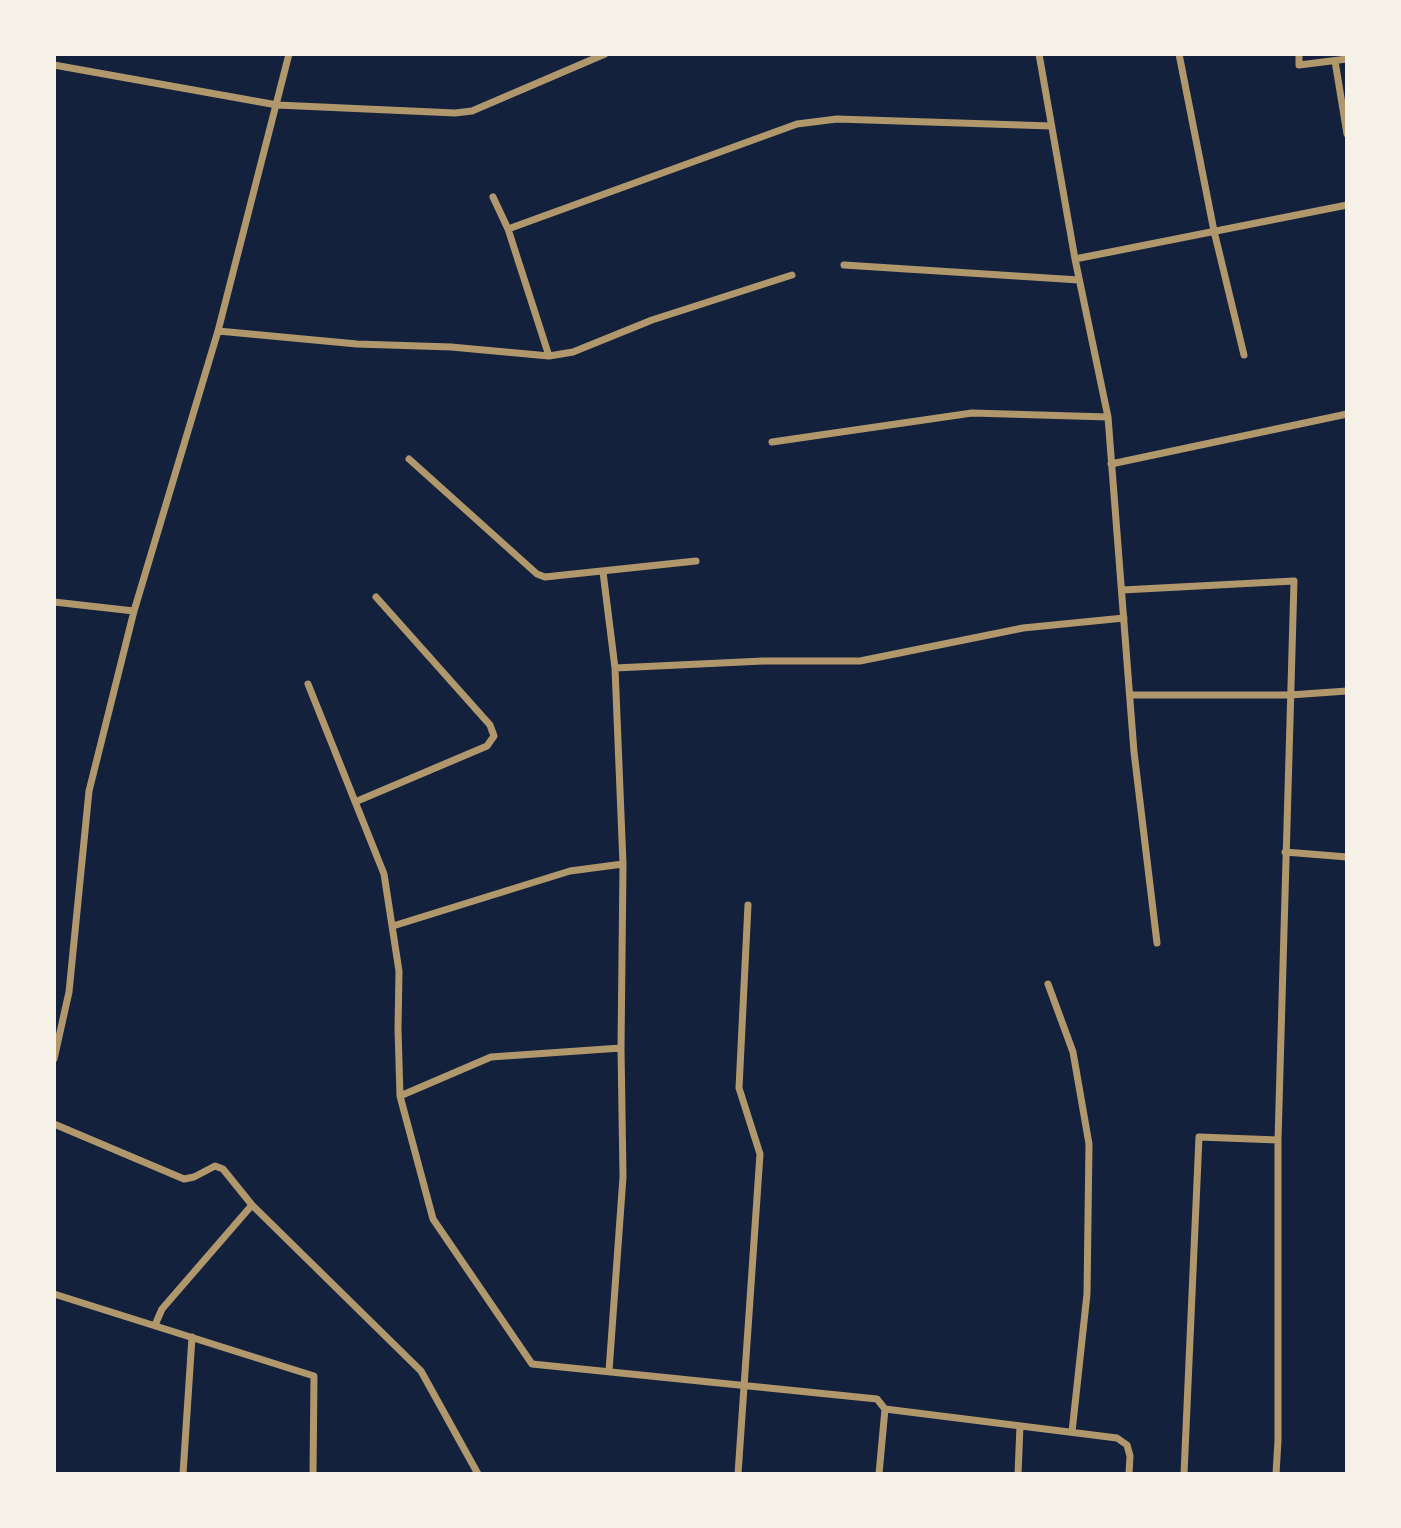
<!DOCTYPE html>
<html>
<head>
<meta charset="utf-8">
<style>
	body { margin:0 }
	#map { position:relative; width:1401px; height:1528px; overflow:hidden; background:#14213d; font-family:"Asap Condensed",sans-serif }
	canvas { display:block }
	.frame { position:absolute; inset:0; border:56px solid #f6f1e7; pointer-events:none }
</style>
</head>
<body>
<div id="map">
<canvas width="1401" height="1528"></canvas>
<div class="frame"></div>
</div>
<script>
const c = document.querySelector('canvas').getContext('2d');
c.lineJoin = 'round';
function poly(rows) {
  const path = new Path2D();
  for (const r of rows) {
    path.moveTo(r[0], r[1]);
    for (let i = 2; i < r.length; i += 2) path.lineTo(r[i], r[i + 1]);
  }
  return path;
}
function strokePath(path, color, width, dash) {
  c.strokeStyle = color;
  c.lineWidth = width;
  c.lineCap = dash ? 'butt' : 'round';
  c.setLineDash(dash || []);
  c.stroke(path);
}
strokePath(poly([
	[1039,54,1075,259,1108,417,1134,752,1157,943],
	[1179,54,1214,231,1244,355],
	[1299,54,1299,65,1347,59],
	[1335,61,1347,134],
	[54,65,277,105,455,113,472,111,605,54],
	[493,197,508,229,549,356],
	[508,229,797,124,837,119,1051,126],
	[1075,259,1347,205],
	[844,265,1079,280],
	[218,331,357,344,451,347,549,356,573,352,652,320,792,275],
	[772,442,972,413,1108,417],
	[409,459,537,574,545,577,696,561],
	[1111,464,1347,414],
	[603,572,615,668,623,864,621,1048,623,1177,609,1371],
	[1122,590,1294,581,1278,1140,1278,1440,1276,1474],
	[54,602,134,611],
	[615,668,763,661,860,661,1023,628,1124,618],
	[308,684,384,874,399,971,398,1029,400,1096,433,1219,532,1364,877,1399,885,1409,879,1474],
	[1130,695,1290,695,1347,691],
	[355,802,487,746,494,736,490,725,376,597],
	[1285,852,1347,857],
	[393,926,570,871,623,864],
	[1048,984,1073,1052,1089,1144,1087,1294,1072,1432],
	[54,1059,69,992,89,791,134,611,218,331,289,54],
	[400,1096,491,1057,621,1048],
	[54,1124,184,1179,194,1177,215,1166,223,1169,252,1205,421,1371,478,1474],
	[54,1294,314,1376,313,1474],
	[155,1325,162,1309,252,1205],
	[885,1409,1117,1438,1127,1445,1130,1456,1129,1474],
	[183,1474,192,1337],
	[738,1474,760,1154,739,1088,748,905],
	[1018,1474,1020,1426],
	[1184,1474,1199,1137,1278,1140]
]), '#b1986c', 7);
</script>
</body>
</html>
